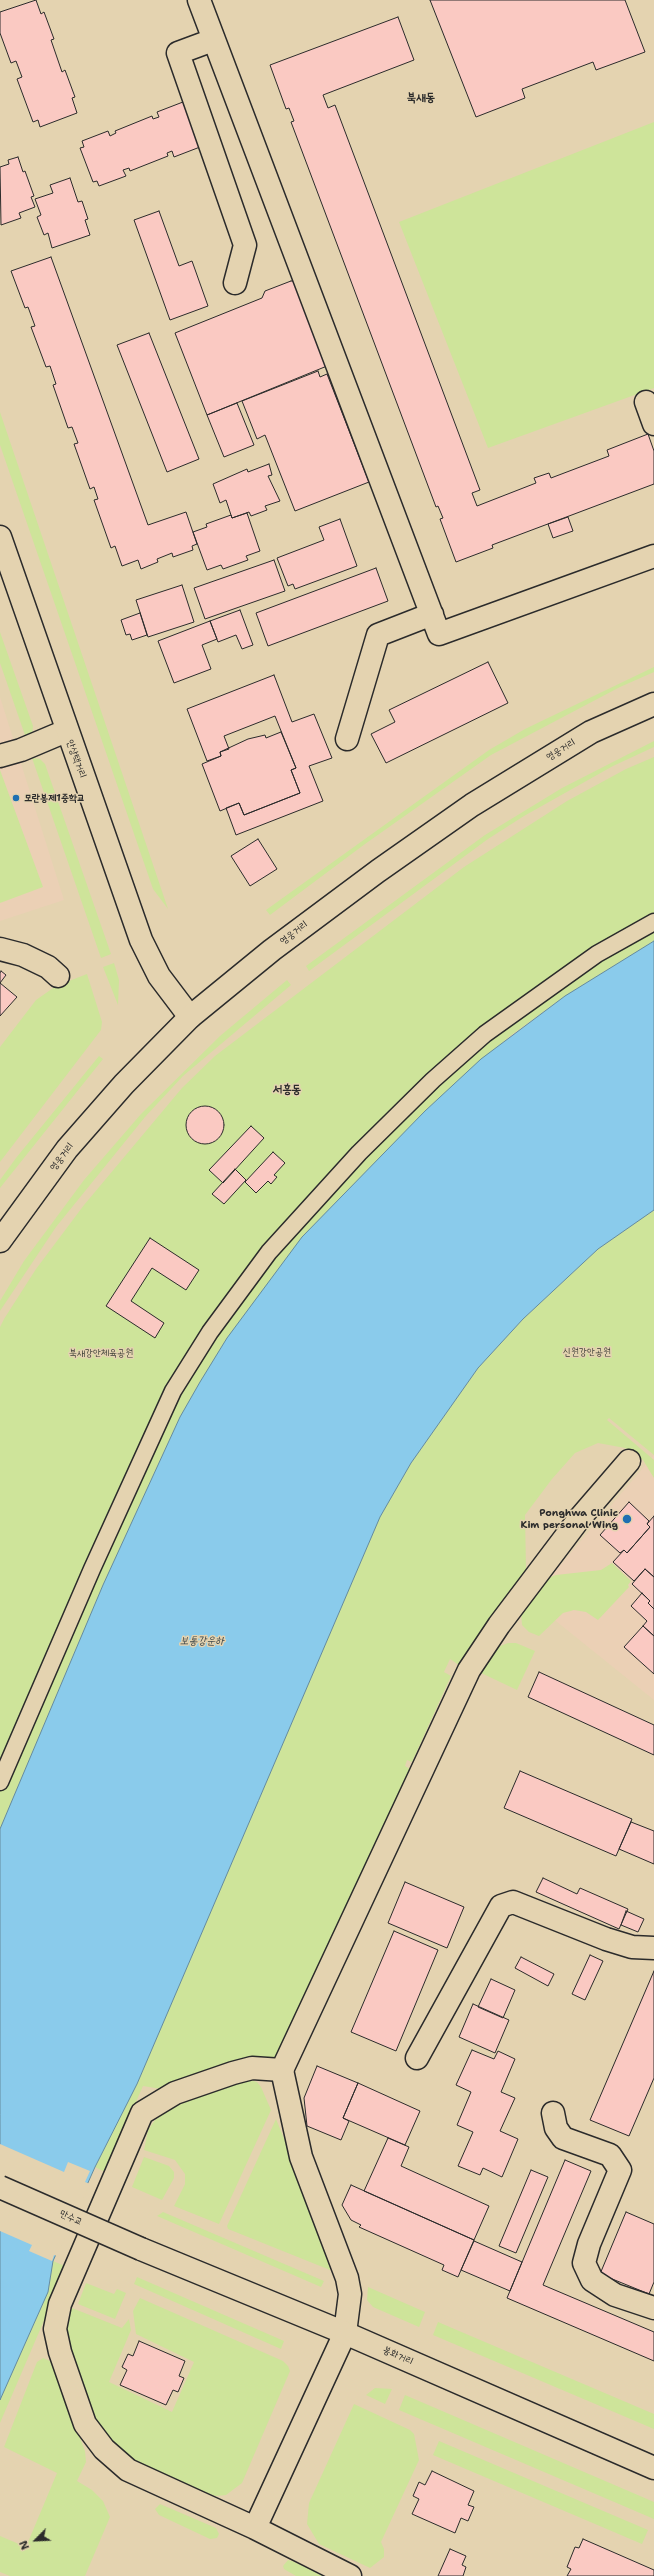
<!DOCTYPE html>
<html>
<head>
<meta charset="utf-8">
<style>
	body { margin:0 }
	#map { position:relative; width:654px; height:2576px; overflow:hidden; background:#e4d3b0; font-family:"Shantell Sans",sans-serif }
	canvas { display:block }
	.north { position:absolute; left:16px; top:2520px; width:40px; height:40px; -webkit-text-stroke:3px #e4d3b0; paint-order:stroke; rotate:246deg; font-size:11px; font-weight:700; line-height:16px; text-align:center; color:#2b2b2b }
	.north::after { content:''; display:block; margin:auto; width:14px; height:18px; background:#2b2b2b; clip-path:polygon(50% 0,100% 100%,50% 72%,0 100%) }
</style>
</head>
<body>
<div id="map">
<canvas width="654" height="2576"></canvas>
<div class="north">N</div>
</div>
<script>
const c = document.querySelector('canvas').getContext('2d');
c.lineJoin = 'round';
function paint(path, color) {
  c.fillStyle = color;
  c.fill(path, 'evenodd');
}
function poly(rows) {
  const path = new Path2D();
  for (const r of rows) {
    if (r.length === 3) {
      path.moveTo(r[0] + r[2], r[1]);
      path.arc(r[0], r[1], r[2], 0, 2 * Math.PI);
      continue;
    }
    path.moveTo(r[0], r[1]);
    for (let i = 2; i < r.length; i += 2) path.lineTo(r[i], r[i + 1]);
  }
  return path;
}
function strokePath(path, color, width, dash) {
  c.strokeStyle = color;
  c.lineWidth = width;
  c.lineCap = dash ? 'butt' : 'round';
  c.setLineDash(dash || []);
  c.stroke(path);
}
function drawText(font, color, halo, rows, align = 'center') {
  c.font = font + ' "Shantell Sans","Poor Story",sans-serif';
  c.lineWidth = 3;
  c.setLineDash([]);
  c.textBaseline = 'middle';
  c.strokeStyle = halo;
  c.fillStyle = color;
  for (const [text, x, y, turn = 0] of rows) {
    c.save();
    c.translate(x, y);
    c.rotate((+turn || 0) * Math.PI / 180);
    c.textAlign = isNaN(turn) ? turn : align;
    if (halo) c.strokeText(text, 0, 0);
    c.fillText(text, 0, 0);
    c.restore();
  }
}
paint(poly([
	[0,697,64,900,0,921],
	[654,1455,654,1700,541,1609,546,1582]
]), '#ebd0b5');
paint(poly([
	[654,122,654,388,488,448,399,222],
	[0,412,168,909,153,889,0,445],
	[0,632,33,726,32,735,27,741,0,663],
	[654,667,654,672,620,687,491,755,365,844,270,915,266,910,489,750,525,729],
	[654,741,654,747,613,766,524,816,488,839,309,971,306,966,485,835,562,788],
	[654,757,654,941,565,996,510,1036,425,1111,227,1338,180,1417,103,1585,0,1829,0,1327,4,1319,36,1269,84,1205,182,1088,215,1056,464,867,567,801,626,769],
	[32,758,40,759,45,764,111,954,101,958],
	[0,770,43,887,0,903],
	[114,963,119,980,118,1005,103,967],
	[87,974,102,1022,101,1030,0,1162,0,1047,36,1000,56,986],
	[287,980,291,985,183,1076,145,1117,56,1227,0,1311,0,1301,24,1261,84,1180,141,1114,220,1036],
	[99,1056,103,1059,0,1188,0,1180,16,1158],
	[654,1210,654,1455,609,1418,607,1420,654,1460,654,1478,643,1460,625,1448,598,1443,575,1453,552,1479,525,1515,526,1569,462,1667,450,1659,444,1672,451,1676,412,1762,407,1760,405,1766,410,1769,329,1945,280,2060,231,2063,204,2071,161,2089,143,2086,105,2172,95,2167,137,2084,380,1517,411,1463,478,1368,523,1319,598,1249],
	[612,1563,631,1581,628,1585,629,1587,598,1620,586,1612,574,1610,563,1613,539,1636,529,1632,522,1625,521,1612,548,1578,556,1575,601,1570],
	[508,1643,516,1643,535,1651,517,1690,479,1672,493,1649],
	[250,2080,257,2082,261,2087,271,2110,219,2224,174,2206,185,2184,185,2174,175,2160,144,2150,148,2130,155,2120,167,2111,189,2100],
	[276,2119,331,2253,333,2261,330,2270,228,2229,227,2226],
	[144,2157,169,2166,174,2172,174,2178,162,2200,132,2187],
	[163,2212,324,2281,321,2287,157,2216],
	[53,2261,67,2267,0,2423,0,2400,48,2292],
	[137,2277,284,2341,281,2349,134,2284],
	[86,2283,114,2294,117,2289,126,2293,115,2319,78,2304],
	[368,2287,425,2312,419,2327,373,2307,367,2300],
	[140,2298,283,2361,288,2366,290,2371,242,2483,226,2495,216,2496,206,2493,130,2460,109,2443,94,2420,63,2332,72,2308,122,2328,129,2319,131,2330,109,2382,172,2412,194,2362,136,2334,133,2311],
	[438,2322,654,2414,654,2429,433,2335],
	[43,2358,50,2361,85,2451,86,2462,77,2481,92,2490,103,2501,110,2517,85,2576,10,2576,0,2572,0,2536,26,2547,57,2473,4,2447,37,2362],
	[375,2388,392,2389,385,2404,366,2395],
	[405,2395,654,2502,654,2519,399,2410],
	[354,2404,410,2430,414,2434,419,2460,381,2542,384,2549,384,2557,370,2568,319,2544,307,2524,309,2503],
	[439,2441,648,2530,642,2544,433,2455],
	[160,2504,216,2528,219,2534,217,2538,210,2539,159,2515,155,2509],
	[288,2560,292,2561,325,2576,296,2576,284,2569,283,2566]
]), '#cee49a');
const water = poly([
	[654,941,654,1210,598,1249,523,1319,478,1368,411,1463,380,1517,137,2084,95,2167,53,2261,48,2292,0,2400,0,1829,103,1585,180,1417,200,1382,227,1338,302,1237,425,1111,481,1059,565,996,654,941]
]);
paint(water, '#8acbeb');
strokePath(water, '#648b9e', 1);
paint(poly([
	[0,2144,64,2172,68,2162,90,2171,85,2182,90,2184,57,2256,54,2255,52,2261,29,2251,32,2245,0,2231]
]), '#e4d3b0');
const building = poly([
	[36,0,41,14,44,12,54,39,51,40,62,72,65,70,75,97,72,98,77,113,40,127,38,120,33,122,17,79,22,77,16,61,11,63,0,33,0,12,36,0],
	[430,0,625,0,645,52,596,70,593,62,522,89,525,98,476,117,430,0],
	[398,17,414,60,323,95,328,108,335,105,480,490,472,493,477,506,536,483,534,478,549,473,551,478,609,456,607,450,648,434,654,451,654,484,492,545,493,548,456,562,440,519,443,518,438,506,436,507,291,122,294,121,289,108,286,109,270,65,398,17],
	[183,102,185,108,188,106,200,147,174,157,172,151,167,153,168,156,130,171,129,168,123,170,126,176,99,186,97,181,93,182,80,148,84,147,82,141,108,131,110,136,116,133,115,131,152,116,153,119,159,117,157,112,183,102],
	[18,157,23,172,25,171,34,196,31,197,35,207,19,213,21,218,1,225,0,167,9,164,8,160,18,157],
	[70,178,78,202,82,201,88,219,85,220,90,235,52,248,48,233,44,235,37,217,41,215,35,199,53,193,50,185,70,178],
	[159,211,179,266,192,261,208,306,170,320,134,220,159,211],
	[51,257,148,525,186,512,197,544,192,546,193,550,173,557,172,553,157,559,158,562,141,569,138,560,122,566,115,546,111,548,94,500,98,499,94,487,90,489,74,444,78,443,72,427,68,428,53,385,56,384,50,366,46,367,31,327,35,326,28,307,25,308,11,271,51,257],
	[291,281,294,281,327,366,207,415,175,333,262,298,265,291,291,281],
	[149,333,199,459,167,472,117,345,149,333],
	[318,371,320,377,327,374,369,482,295,511,265,435,257,439,242,401,318,371],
	[237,403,254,445,224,457,207,415,237,403],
	[269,464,272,475,268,476,280,501,265,506,267,510,251,516,249,512,232,518,226,500,220,503,213,484,247,469,248,472,269,464],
	[247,513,260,551,246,556,248,560,223,569,221,565,207,570,193,532,207,527,206,524,231,515,232,518,247,513],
	[568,517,573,531,553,538,548,524,568,517],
	[340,519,357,566,295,589,293,584,288,586,277,558,324,540,319,527,340,519],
	[274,560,285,591,205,619,194,588,274,560],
	[376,568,388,601,268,646,256,613,376,568],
	[182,585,194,622,148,637,136,600,182,585],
	[240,610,253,645,242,649,236,635,218,642,210,621,240,610],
	[140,613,147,635,132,640,130,634,126,635,121,620,140,613],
	[210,621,217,639,202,645,211,669,174,683,158,641,210,621],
	[488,662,508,703,386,763,371,734,395,722,389,710,488,662],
	[274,675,292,722,314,714,332,758,309,766,323,801,236,835,226,808,239,803,244,815,300,793,291,770,296,768,275,716,224,736,229,749,220,752,221,756,207,761,187,709,274,675],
	[281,732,296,768,291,770,300,793,244,815,239,803,220,811,202,764,221,756,220,752,248,739,265,735,266,738,281,732],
	[258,839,277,869,250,886,231,856,258,839],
	[1,971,6,975,0,983,17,997,0,1016,0,973,1,971],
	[205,1125,19],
	[251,1126,264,1138,223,1183,209,1170,251,1126],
	[273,1152,285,1163,274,1175,277,1177,271,1184,268,1181,256,1193,245,1182,273,1152],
	[235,1169,246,1180,224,1204,212,1194,235,1169],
	[150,1238,199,1270,186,1290,152,1268,131,1301,164,1323,155,1338,106,1306,150,1238],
	[629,1502,649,1521,647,1524,650,1527,627,1553,624,1550,620,1553,600,1535,629,1502],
	[654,1516,654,1577,645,1569,634,1581,613,1562,624,1550,627,1553,650,1527,647,1524,654,1516],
	[645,1569,654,1577,654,1609,648,1603,650,1601,632,1584,645,1569],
	[642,1593,650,1601,648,1603,654,1609,654,1636,643,1626,647,1621,631,1606,642,1593],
	[643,1626,654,1636,654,1674,624,1647,643,1626],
	[539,1672,654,1725,654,1755,528,1697,539,1672],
	[520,1771,632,1819,616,1856,504,1808,520,1771],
	[631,1822,654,1831,654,1864,619,1849,631,1822],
	[543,1878,577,1894,580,1888,628,1909,619,1929,536,1892,543,1878],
	[405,1882,464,1907,447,1948,388,1923,405,1882],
	[626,1911,644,1919,638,1932,621,1925,626,1911],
	[394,1931,438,1950,396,2051,351,2032,394,1931],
	[590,1955,603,1961,585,2000,572,1994,590,1955],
	[521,1957,554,1974,548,1986,515,1968,521,1957],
	[654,1971,654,2078,629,2136,590,2120,654,1971],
	[491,1979,515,1990,503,2018,478,2007,491,1979],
	[473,2004,509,2020,495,2053,459,2037,473,2004],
	[472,2050,494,2059,498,2051,515,2059,501,2092,515,2098,500,2131,518,2139,502,2177,483,2168,480,2175,458,2166,473,2132,457,2125,471,2092,456,2085,472,2050],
	[317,2066,358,2083,343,2118,349,2121,341,2140,307,2126,304,2098,317,2066],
	[358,2083,420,2111,405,2145,343,2118,358,2083],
	[388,2138,409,2147,401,2166,489,2206,474,2240,364,2191,388,2138],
	[565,2160,591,2171,543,2285,654,2332,654,2361,507,2298,565,2160],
	[531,2170,548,2177,516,2253,499,2246,531,2170],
	[351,2185,474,2240,458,2277,442,2270,444,2265,359,2227,361,2225,351,2220,342,2205,351,2185],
	[626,2212,654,2224,654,2282,649,2294,600,2274,626,2212],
	[474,2241,522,2262,510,2291,461,2270,474,2241],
	[139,2341,185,2361,179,2376,184,2378,178,2392,173,2390,166,2405,120,2385,127,2370,122,2367,128,2354,133,2356,139,2341],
	[432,2471,474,2491,468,2505,474,2507,468,2521,461,2518,455,2533,412,2514,419,2499,413,2496,419,2482,425,2485,432,2471],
	[583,2539,654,2570,654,2576,567,2576,571,2569,567,2567,575,2547,579,2548,583,2539],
	[450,2549,466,2556,462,2565,466,2567,463,2576,438,2576,450,2549]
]);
paint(building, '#fac9c2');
strokePath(building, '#2b2b2b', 1);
const pedestrian = poly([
	[0,1782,92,1569,173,1391,210,1332,269,1252,359,1153,433,1080,485,1034,597,954,654,922]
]);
const minor = poly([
	[199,0,439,634,654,556],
	[213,40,178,53,245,245,235,283],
	[646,402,654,424],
	[347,739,378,635,432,614],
	[0,756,21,750,66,731],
	[0,949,23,955,48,967,58,976],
	[417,2058,501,1906,513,1902,606,1939,632,1947,654,1948],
	[282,2070,301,2157,347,2278,350,2294,345,2333],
	[553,2113,556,2128,563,2138,610,2155,620,2170,589,2244,584,2263,592,2280,615,2295,654,2308]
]);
const tertiary = poly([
	[345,2333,255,2528,350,2576],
	[255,2528,128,2470,104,2449,85,2424,60,2352,55,2329,60,2304,142,2113,175,2093,233,2073,252,2068,282,2070,469,1670,499,1625,579,1519,629,1461]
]);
const secondary = poly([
	[0,537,141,940,159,976,190,1017],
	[141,2249,345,2333,654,2468]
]);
const primary = poly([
	[0,1241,67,1149,124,1084,190,1017,272,950,378,871,472,805,591,732,654,704]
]);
strokePath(pedestrian, '#2b2b2b', 19);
strokePath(minor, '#2b2b2b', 25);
strokePath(tertiary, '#2b2b2b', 25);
strokePath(secondary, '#2b2b2b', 25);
strokePath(primary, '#2b2b2b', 25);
strokePath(pedestrian, '#e4d3b0', 16);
strokePath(minor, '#e4d3b0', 22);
strokePath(tertiary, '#e4d3b0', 22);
strokePath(secondary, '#e4d3b0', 22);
strokePath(primary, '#e4d3b0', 22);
const secondaryBridge = poly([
	[0,2187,141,2249]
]);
strokePath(secondaryBridge, '#2b2b2b', 25, []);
strokePath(secondaryBridge, '#e4d3b0', 22);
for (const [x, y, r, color] of [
	[16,798,4,"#1f6fb2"],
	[627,1519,5,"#1f6fb2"]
]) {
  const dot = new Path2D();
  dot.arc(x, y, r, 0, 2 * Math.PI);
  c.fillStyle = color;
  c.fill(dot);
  strokePath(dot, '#e4d3b0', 1.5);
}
drawText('10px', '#2b2b2b', '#e4d3b0', [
	["영웅거리",561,750,-31],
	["안상택거리",76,759,70],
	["영웅거리",294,933,-37],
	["영웅거리",62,1157,-52],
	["만수교",71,2218,24],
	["봉화거리",398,2356,24]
]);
drawText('bold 10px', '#2b2b2b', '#e4d3b0', [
	["모란봉제1중학교",24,798],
	["Ponghwa Clinic",618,1513,"right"],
	["Kim personal Wing",618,1525,"right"]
], 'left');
drawText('10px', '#3b3e36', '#e4d3b0', [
	["신원강안공원",587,1352],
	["북새강안체육공원",101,1353]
]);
drawText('italic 11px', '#394348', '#e4d3b0', [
	["보통강운하",202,1641]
]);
drawText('bold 12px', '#2b2b2b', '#e4d3b0', [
	["북새동",421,98],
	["서흥동",287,1090]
]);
</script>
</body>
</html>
